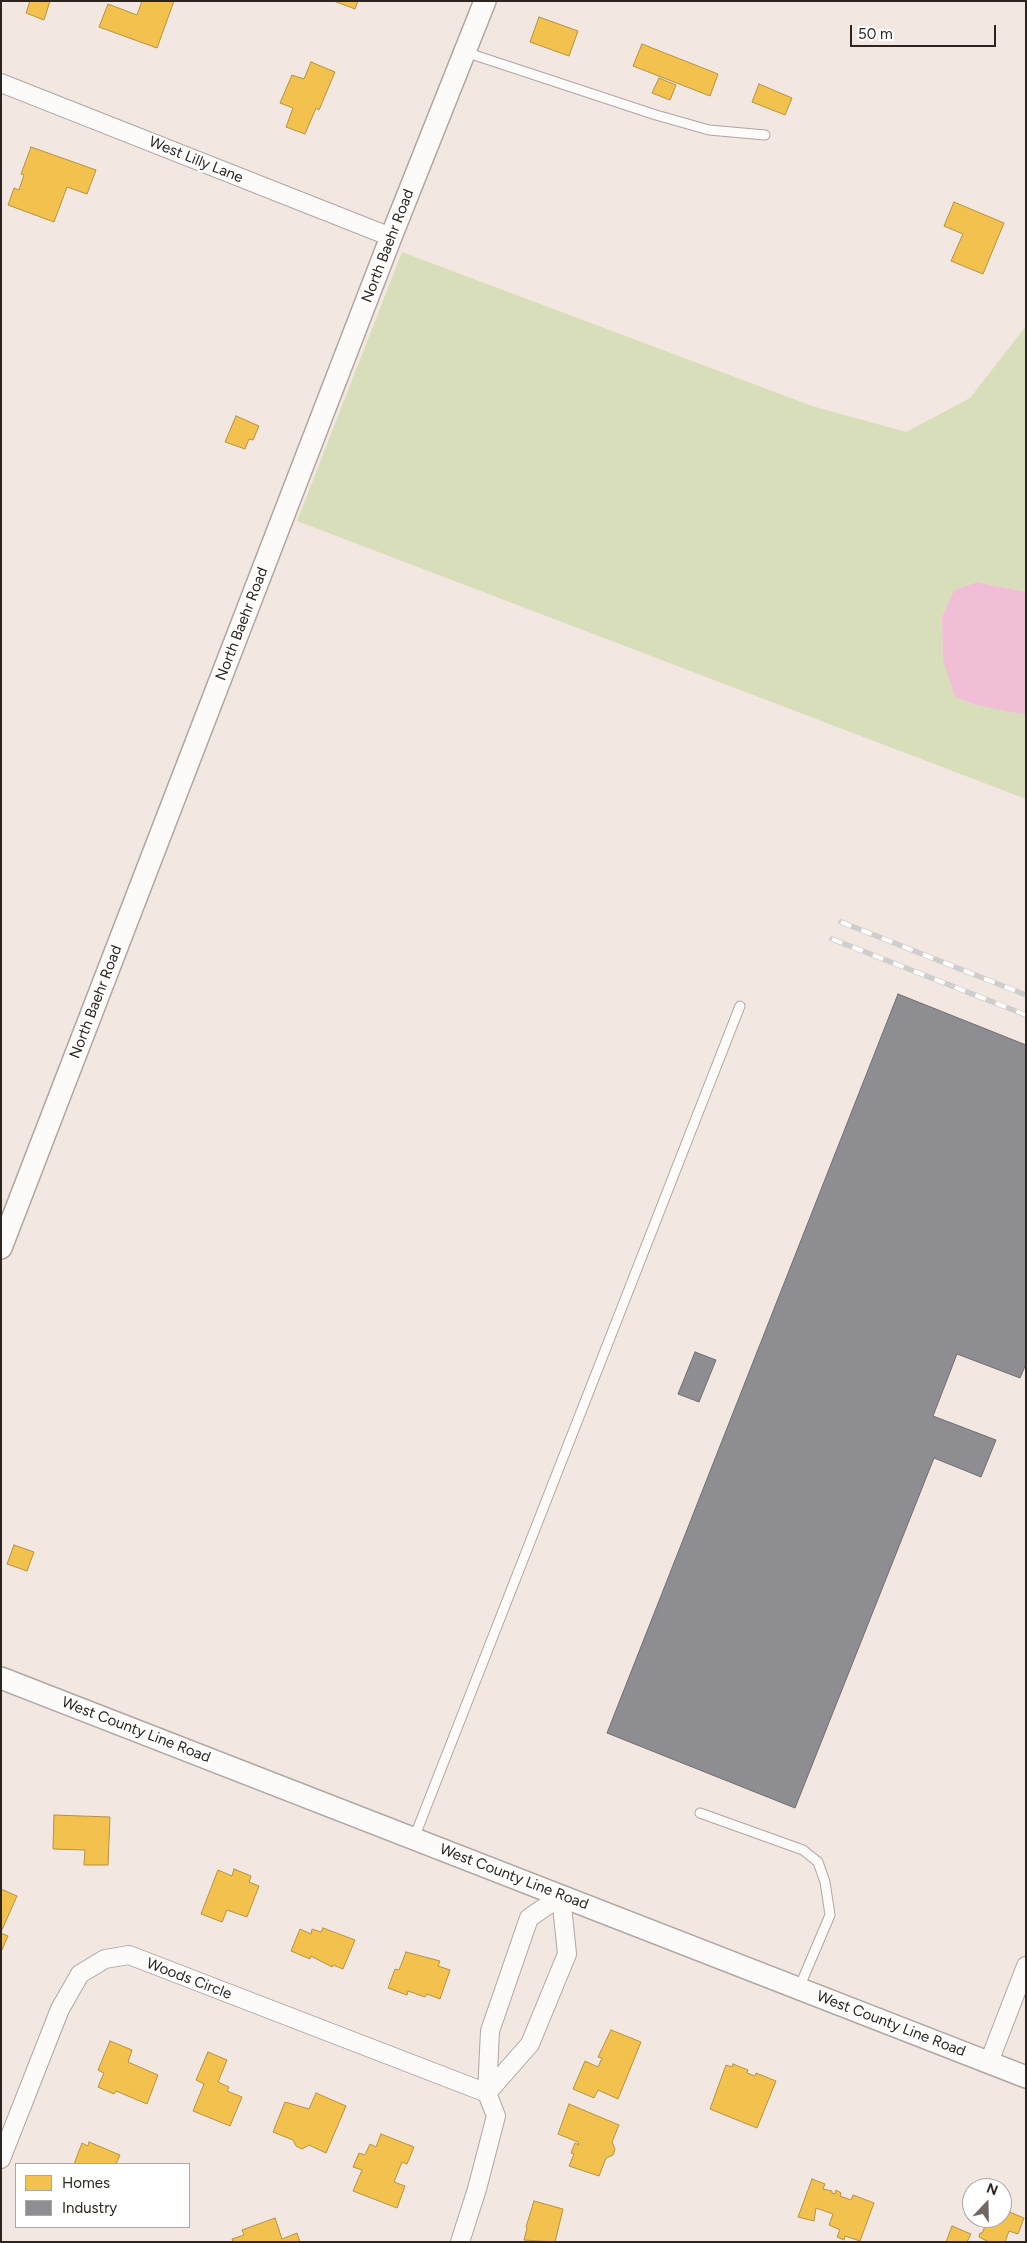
<!DOCTYPE html>
<html>
<head>
<meta charset="utf-8">
<style>
	body { margin:0 }
	#map { position:relative; width:1027px; height:2243px; overflow:hidden; background:#f2e7e1; font-family:Figtree,sans-serif }
	canvas { display:block }
	.frame { position:absolute; inset:0; border:2px solid #2b241f; pointer-events:none }
	.legend { position:absolute; left:15px; top:2163px; width:175px; height:65px; box-sizing:border-box; background:#fff; border:1px solid #aaa7a5; margin:0; padding:6px 9px; list-style:none; font-size:15px; color:#2b241f }
	.legend li { display:flex; align-items:center; gap:10px; height:25px }
	.legend b { width:25px; border:1px solid #aaa7a5 }
	.north { position:absolute; left:962px; top:2178px; width:50px; height:50px; box-sizing:border-box; background:#fff; border:1px solid #aaa7a5; border-radius:50%; rotate:21deg; font-size:14px; font-weight:700; line-height:20px; text-align:center; color:#2b241f }
	.north::after { content:''; display:block; margin:auto; width:18px; height:22px; background:#716863; clip-path:polygon(50% 0,100% 100%,50% 72%,0 100%) }
	.scale { position:absolute; left:850px; top:25px; width:146px; height:22px; box-sizing:border-box; border:2px solid #2b241f; border-top:0; padding-left:6px; font-size:15px; line-height:18px; white-space:nowrap; color:#2b241f; -webkit-text-stroke:4px #fff; paint-order:stroke }
</style>
</head>
<body>
<div id="map">
<canvas width="1027" height="2243"></canvas>
<div class="frame"></div>
<ul class="legend">
<li><b style="height:14px;background:#f2c14e"></b>Homes</li>
<li><b style="height:14px;background:#8d8d92"></b>Industry</li>
</ul>
<div class="north">N</div>
<div class="scale">50 m</div>
</div>
<script>
const c = document.querySelector('canvas').getContext('2d');
c.lineJoin = 'round';
function paint(path, color) {
  c.fillStyle = color;
  c.fill(path, 'evenodd');
}
function poly(rows) {
  const path = new Path2D();
  for (const r of rows) {
    path.moveTo(r[0], r[1]);
    for (let i = 2; i < r.length; i += 2) path.lineTo(r[i], r[i + 1]);
  }
  return path;
}
function strokePath(path, color, width, dash) {
  c.strokeStyle = color;
  c.lineWidth = width;
  c.lineCap = dash ? 'butt' : 'round';
  c.setLineDash(dash || []);
  c.stroke(path);
}
function drawText(font, color, halo, rows, align = 'center') {
  c.font = font + ' Figtree,sans-serif';
  c.lineWidth = 5;
  c.setLineDash([]);
  c.textBaseline = 'middle';
  c.strokeStyle = halo;
  c.fillStyle = color;
  for (const [text, x, y, turn = 0] of rows) {
    c.save();
    c.translate(x, y);
    c.rotate((+turn || 0) * Math.PI / 180);
    c.textAlign = isNaN(turn) ? turn : align;
    if (halo) c.strokeText(text, 0, 0);
    c.fillText(text, 0, 0);
    c.restore();
  }
}
paint(poly([
	[402,252,812,406,906,432,970,398,1026,326,1026,592,977,582,954,590,942,616,943,660,1018,713,1026,715,1026,799,297,521]
]), '#d9deba');
paint(poly([
	[977,582,1026,592,1026,715,976,705,955,697,943,660,942,616,954,590]
]), '#f1bfd5');
const homes = poly([
	[30,1,50,1,44,20,26,13,30,1],
	[142,1,174,1,157,48,99,27,108,4,137,15,142,1],
	[334,1,358,1,355,9,334,1],
	[539,17,578,31,569,56,530,42,539,17],
	[642,44,718,74,710,96,633,66,642,44],
	[311,62,335,72,319,110,316,108,305,134,286,127,293,108,280,103,292,75,304,79,311,62],
	[659,78,676,85,670,100,652,93,659,78],
	[759,84,792,98,785,115,752,102,759,84],
	[31,147,96,170,87,194,67,187,54,222,8,205,14,188,19,190,24,175,21,174,31,147],
	[954,202,1004,223,983,274,951,261,963,234,944,226,954,202],
	[236,416,259,426,253,440,249,439,245,449,225,442,236,416],
	[14,1545,34,1552,27,1571,7,1564,14,1545],
	[54,1815,110,1817,108,1865,84,1865,85,1850,53,1849,54,1815],
	[234,1869,251,1876,249,1882,259,1886,247,1917,227,1910,222,1922,201,1914,218,1870,232,1876,234,1869],
	[1,1889,17,1896,1,1932,1,1889],
	[323,1928,355,1940,343,1969,333,1965,332,1967,311,1956,310,1959,291,1951,300,1929,311,1934,312,1929,321,1932,323,1928],
	[1,1933,8,1936,1,1952,1,1933],
	[406,1952,440,1961,438,1966,450,1970,440,1999,427,1994,425,1997,408,1991,407,1995,388,1988,395,1969,399,1970,406,1952],
	[611,2030,641,2042,618,2099,598,2090,594,2098,573,2089,585,2061,598,2067,602,2058,598,2057,611,2030],
	[110,2041,132,2050,128,2062,158,2075,147,2104,116,2091,114,2094,98,2087,104,2073,98,2070,110,2041],
	[208,2052,227,2060,218,2082,229,2087,227,2091,242,2097,230,2126,193,2111,204,2084,196,2080,208,2052],
	[733,2064,748,2070,747,2073,755,2076,756,2073,776,2081,757,2128,710,2109,726,2065,732,2067,733,2064],
	[316,2093,346,2106,326,2153,309,2145,302,2149,296,2146,293,2140,273,2132,285,2102,309,2109,316,2093],
	[569,2104,619,2125,612,2142,615,2149,613,2155,606,2158,599,2176,569,2166,574,2154,571,2153,575,2143,579,2145,578,2142,558,2134,569,2104],
	[381,2134,414,2147,407,2164,402,2162,394,2182,405,2186,397,2208,353,2191,362,2170,353,2167,359,2153,365,2155,370,2144,376,2147,381,2134],
	[89,2142,120,2155,116,2164,74,2164,82,2143,88,2146,89,2142],
	[812,2179,825,2184,823,2189,832,2191,832,2193,835,2194,836,2190,841,2193,840,2196,851,2200,853,2195,874,2203,860,2241,845,2236,844,2240,837,2237,840,2230,829,2225,833,2214,816,2208,814,2221,798,2217,812,2179],
	[534,2201,563,2209,555,2242,524,2240,527,2228,526,2227,534,2201],
	[1002,2209,1024,2218,1018,2234,1009,2231,1005,2242,989,2242,979,2237,980,2233,982,2233,989,2218,1002,2218,1002,2209],
	[275,2218,282,2239,297,2233,300,2242,233,2242,232,2239,244,2235,242,2230,275,2218],
	[952,2226,971,2234,967,2242,946,2242,952,2226]
]);
paint(homes, '#f2c14e');
strokePath(homes, '#b69240', 1);
const industry = poly([
	[898,994,1026,1045,1026,1364,1020,1378,957,1354,933,1416,996,1440,981,1477,934,1458,795,1808,607,1733,898,994],
	[695,1352,716,1360,699,1402,678,1394,695,1352]
]);
paint(industry, '#8d8d92');
strokePath(industry, '#706e70', 1);
const service = poly([
	[465,52,656,115,709,130,765,135],
	[700,1813,803,1850,818,1862,825,1882,830,1915,799,1988],
	[414,1838,740,1006]
]);
const minor = poly([
	[1,83,391,237],
	[989,2062,1026,1966],
	[1,2159,60,2009,80,1974,105,1959,129,1955,487,2093],
	[460,2242,477,2189,496,2116,487,2093,490,2031,529,1918,561,1896,567,1954,530,2044,487,2093]
]);
const tertiary = poly([
	[1,1248,391,237,485,1],
	[1,1678,1026,2077]
]);
strokePath(service, '#aea6a1', 11);
strokePath(minor, '#aea6a1', 20);
strokePath(tertiary, '#aea6a1', 24);
strokePath(service, '#fdfbfa', 9);
strokePath(minor, '#fdfbfa', 18);
strokePath(tertiary, '#fdfbfa', 21);
const rail = poly([
	[841,922,1026,995],
	[832,939,1026,1015]
]);
strokePath(rail, '#d0cecc', 5.5);
strokePath(rail, '#fff', 4, [11]);
drawText('15px', '#2b241f', '#fff', [
	["West Lilly Lane",196,160,22],
	["North Baehr Road",388,246,-69],
	["North Baehr Road",242,624,-69],
	["North Baehr Road",96,1002,-69],
	["West County Line Road",136,1730,21],
	["West County Line Road",514,1877,21],
	["Woods Circle",189,1979,21],
	["West County Line Road",891,2024,21]
]);
</script>
</body>
</html>
